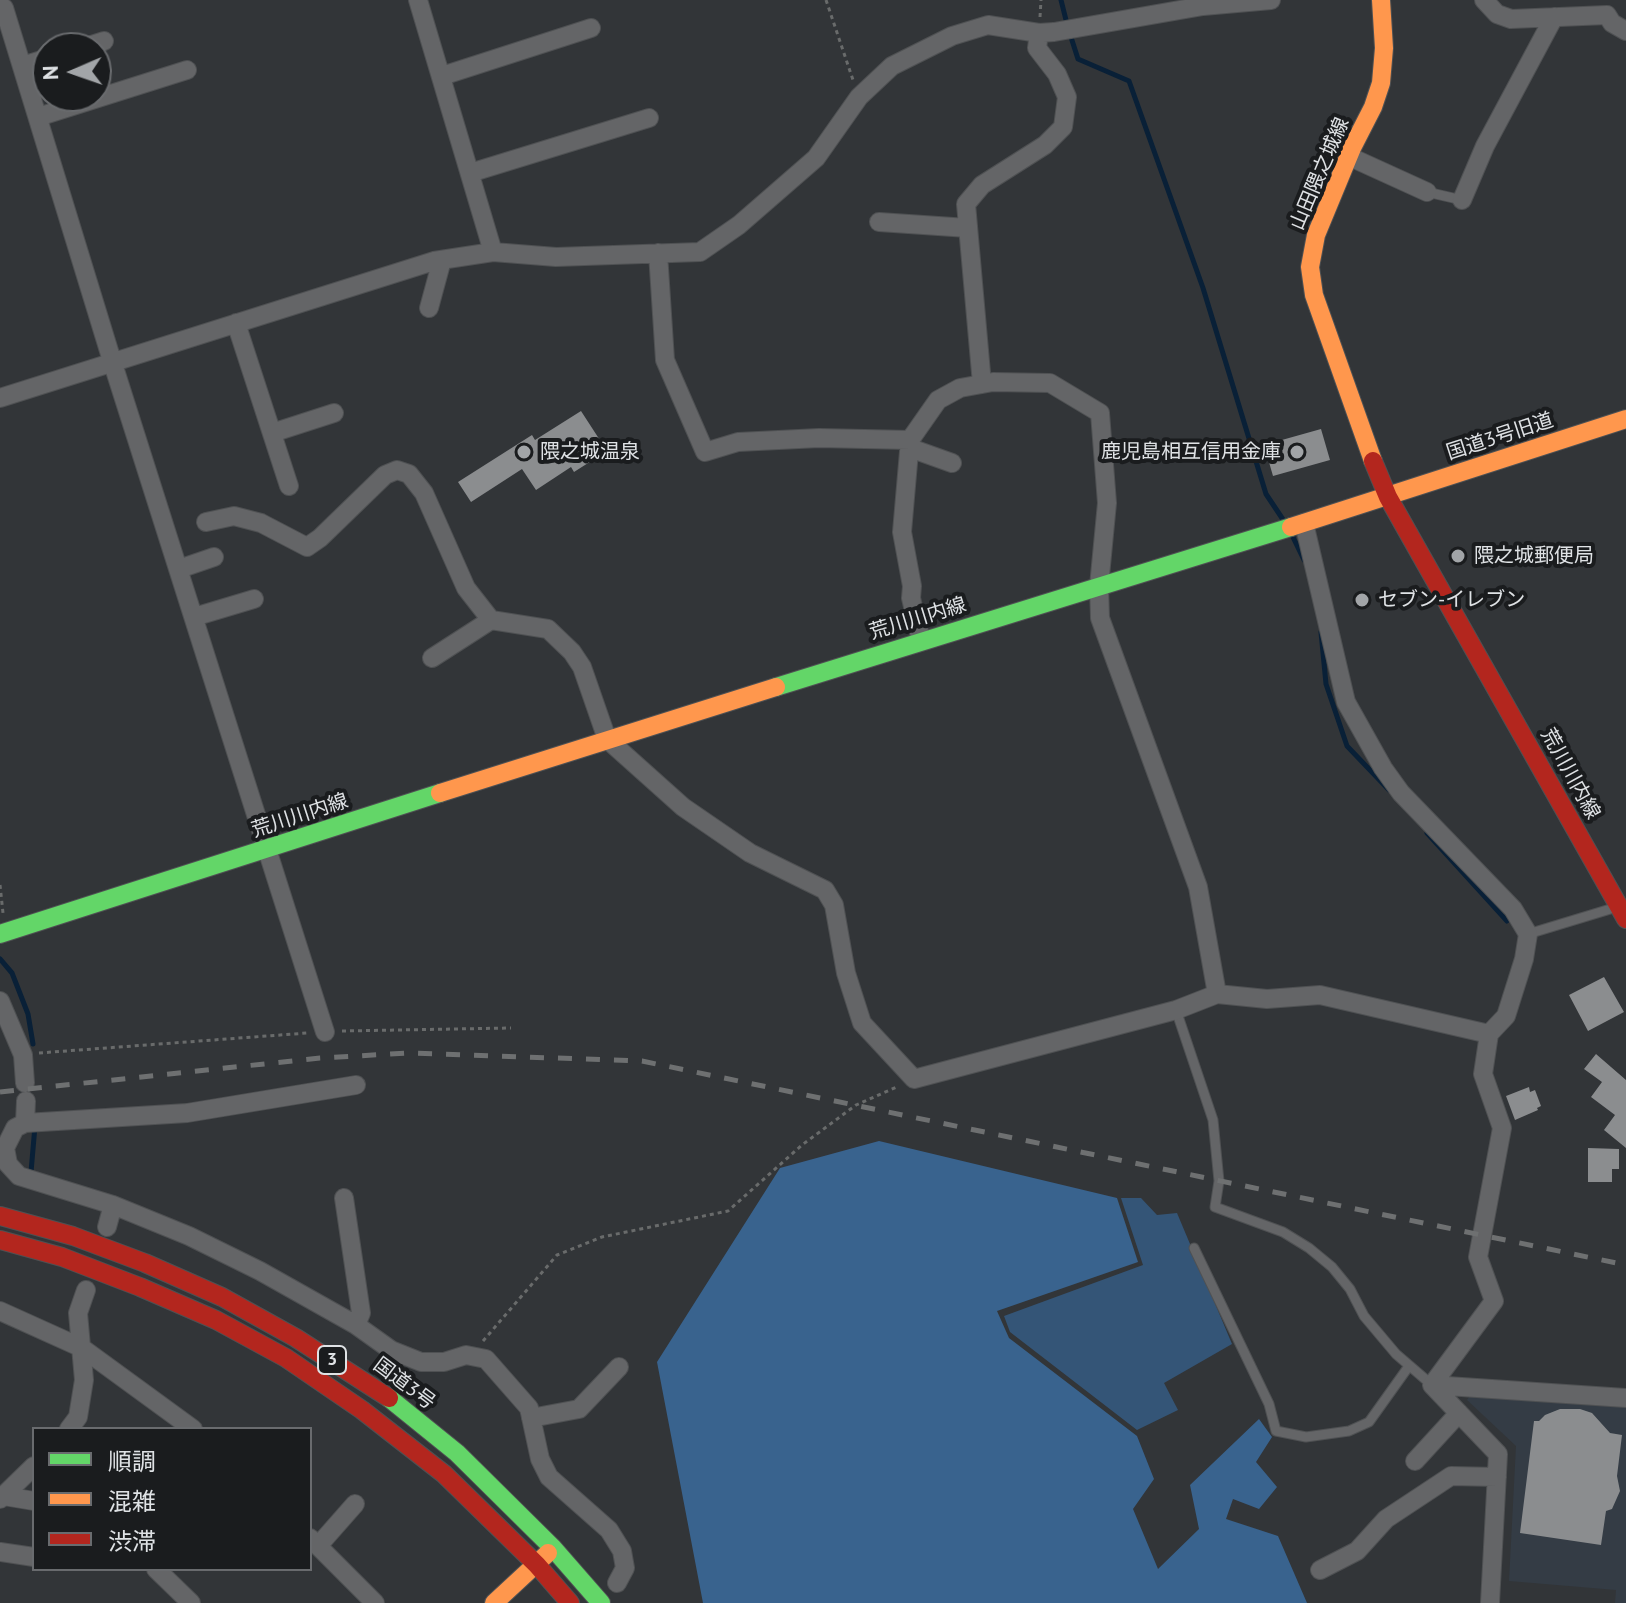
<!DOCTYPE html>
<html>
<head>
<meta charset="utf-8">
<style>
	body { margin:0 }
	#map { position:relative; width:1626px; height:1603px; overflow:hidden; background:#323538; font-family:"PT Sans","Noto Sans JP",sans-serif }
	canvas { display:block }
	.legend { position:absolute; left:32px; top:1427px; width:280px; height:144px; box-sizing:border-box; background:#1a1c1e; border:2px solid #696b6e; margin:0; padding:10px 14px; list-style:none; font-size:24px; color:#dfe2e5 }
	.legend li { display:flex; align-items:center; gap:16px; height:40px }
	.legend b { width:40px; border:2px solid #696b6e }
	.north { position:absolute; left:32px; top:32px; width:80px; height:80px; box-sizing:border-box; background:#1a1c1e; border:2px solid #696b6e; border-radius:50%; rotate:268deg; font-size:22px; font-weight:700; line-height:32px; text-align:center; color:#dfe2e5 }
	.north::after { content:''; display:block; margin:auto; width:28px; height:36px; background:#a2a5a8; clip-path:polygon(50% 0,100% 100%,50% 72%,0 100%) }
</style>
</head>
<body>
<div id="map">
<canvas width="1626" height="1603"></canvas>
<ul class="legend">
<li><b style="height:10px;background:#63d668"></b>順調</li>
<li><b style="height:10px;background:#ff974d"></b>混雑</li>
<li><b style="height:10px;background:#b3261e"></b>渋滞</li>
</ul>
<div class="north">N</div>
</div>
<script>
const c = document.querySelector('canvas').getContext('2d');
c.lineJoin = 'round';
function paint(path, color) {
  c.fillStyle = color;
  c.fill(path, 'evenodd');
}
function poly(rows) {
  const path = new Path2D();
  for (const r of rows) {
    path.moveTo(r[0], r[1]);
    for (let i = 2; i < r.length; i += 2) path.lineTo(r[i], r[i + 1]);
  }
  return path;
}
function strokePath(path, color, width, dash) {
  c.strokeStyle = color;
  c.lineWidth = width;
  c.lineCap = dash ? 'butt' : 'round';
  c.setLineDash(dash || []);
  c.stroke(path);
}
function drawText(font, color, halo, rows, align = 'center') {
  c.font = font + ' "PT Sans","Noto Sans JP",sans-serif';
  c.lineWidth = 8;
  c.setLineDash([]);
  c.textBaseline = 'middle';
  c.strokeStyle = halo;
  c.fillStyle = color;
  for (const [text, x, y, turn = 0] of rows) {
    c.save();
    c.translate(x, y);
    c.rotate((+turn || 0) * Math.PI / 180);
    c.textAlign = isNaN(turn) ? turn : align;
    if (halo) c.strokeText(text, 0, 0);
    c.fillText(text, 0, 0);
    c.restore();
  }
}
paint(poly([
	[1472,1393,1626,1403,1626,1603,1615,1603,1616,1590,1509,1581,1516,1446,1467,1400]
]), '#343c45');
paint(poly([
	[1121,1198,1141,1198,1157,1215,1177,1213,1232,1344,1164,1383,1178,1410,1137,1430,1010,1332,1004,1316,1143,1265]
]), '#345577');
paint(poly([
	[879,1141,1117,1198,1138,1262,997,1311,1009,1338,1137,1436,1154,1479,1133,1509,1158,1569,1199,1529,1190,1485,1259,1419,1272,1437,1256,1462,1277,1487,1259,1509,1233,1499,1226,1519,1278,1536,1307,1603,703,1603,657,1362,780,1168]
]), '#39638e');
strokePath(poly([
	[1061,0,1067,24],
	[1070,34,1078,59,1129,81,1203,288,1266,494,1284,521],
	[1291,533,1304,560],
	[1321,632,1326,684,1347,746,1389,790],
	[1427,833,1507,921],
	[0,959,12,973,28,1014,33,1044],
	[31,1172,35,1126]
]), '#092037', 5);
paint(poly([
	[581,411,607,451,574,472,571,467,536,490,522,469,471,502,458,482,532,435,535,440],
	[1321,429,1330,460,1273,476,1264,445],
	[1604,977,1624,1012,1588,1031,1569,995],
	[1596,1054,1626,1080,1626,1148,1604,1130,1615,1115,1591,1097,1602,1082,1584,1069],
	[1529,1087,1530,1092,1535,1090,1541,1106,1537,1108,1538,1110,1515,1120,1506,1096],
	[1588,1148,1619,1149,1619,1169,1612,1169,1612,1182,1588,1182],
	[1560,1409,1580,1409,1592,1413,1610,1433,1622,1435,1617,1476,1620,1491,1612,1509,1606,1511,1601,1545,1520,1533,1534,1421,1539,1421,1545,1415]
]), '#8b8d8f');
const lane = poly([
	[1427,192,1462,200],
	[1528,934,1617,907],
	[1176,1010,1213,1120,1219,1181,1215,1207,1283,1232,1309,1248,1332,1267,1350,1289,1364,1316,1396,1354,1432,1385],
	[1194,1248,1269,1404,1276,1431,1306,1437,1349,1431,1369,1422,1409,1366]
]);
const street = poly([
	[418,0,493,252],
	[1484,0,1497,14,1511,19,1607,15,1612,23,1626,31],
	[4,8,113,364,325,1032],
	[82,48,104,41],
	[22,66,48,58],
	[442,76,591,28],
	[38,117,187,70],
	[1348,156,1427,192],
	[470,173,649,118],
	[1462,200,1485,146,1554,17],
	[879,222,968,228],
	[658,253,665,360,705,452,738,442,819,438,910,440],
	[429,308,442,260],
	[236,323,289,486],
	[982,384,966,204,982,185,1045,145,1063,127,1067,97,1057,74,1037,48,1039,33],
	[0,398,434,261,493,252,556,257,700,252,739,225,816,158,859,97,892,66,952,36,988,25,1039,33,1054,32,1203,6,1271,0],
	[272,433,334,413],
	[910,448,952,463],
	[206,522,234,516,261,523,307,547,320,538,385,475,397,470,409,474,424,493,466,588,491,620,548,629,572,652,582,667,607,739,683,807,750,853,825,890,834,905,846,973,862,1023,914,1079,1176,1010,1217,994,1267,999,1320,995,1489,1034],
	[1304,523,1346,702,1383,768,1401,793,1513,909,1528,934,1524,959,1506,1016,1489,1034,1483,1074,1502,1128,1478,1257,1494,1301,1432,1385],
	[179,569,214,557],
	[194,617,254,599],
	[921,641,911,598,912,586,902,532,910,440,938,400,960,388,993,382,1050,383,1100,413,1107,503,1099,586,1100,618,1198,887,1217,994],
	[432,658,491,620],
	[0,1001,23,1055,25,1083],
	[356,1085,187,1113,25,1123,15,1128,5,1148,8,1164,19,1176,113,1205,189,1236,260,1271,356,1325,391,1350,421,1362,444,1362,466,1355,486,1359,529,1408,540,1459,549,1477,609,1530,622,1551,625,1568,617,1583],
	[25,1123,26,1101],
	[344,1198,361,1313,356,1325],
	[107,1227,113,1205],
	[0,1311,82,1348,193,1429],
	[1432,1385,1498,1454,1490,1603],
	[1432,1385,1626,1398],
	[531,1418,579,1409,619,1367],
	[69,1429,78,1417,84,1380,78,1313,86,1290],
	[1415,1461,1459,1413],
	[4,1496,34,1501],
	[0,1499,34,1466],
	[310,1538,375,1603],
	[318,1546,355,1504],
	[0,1552,34,1557],
	[156,1569,191,1603],
	[1320,1570,1357,1551,1386,1519,1451,1476,1497,1477]
]);
const fast = poly([
	[776,687,1291,527],
	[0,934,440,793],
	[389,1398,457,1453,553,1548,601,1603]
]);
const slow = poly([
	[1373,461,1314,295,1310,267,1316,235,1352,148,1373,107,1381,83,1384,48,1381,0],
	[1291,527,1626,419],
	[440,793,776,687],
	[494,1603,548,1553]
]);
const jam = poly([
	[1373,461,1388,497,1626,919],
	[0,1216,73,1236,145,1263,222,1297,296,1338,389,1398],
	[0,1240,62,1257,140,1287,216,1320,286,1358,362,1410,444,1474,537,1565,570,1603]
]);
strokePath(lane, '#4f5153', 11);
strokePath(street, '#4f5153', 20);
strokePath(fast, '#4f5153', 20);
strokePath(slow, '#4f5153', 20);
strokePath(jam, '#4f5153', 20);
strokePath(poly([
	[826,0,853,80],
	[1040,17,1041,0],
	[0,885,3,913],
	[342,1031,511,1028],
	[39,1053,307,1033],
	[483,1341,557,1255,602,1237,728,1211,802,1145,856,1105,899,1086]
]), '#696b6b', 3, [4, 4]);
strokePath(lane, '#646567', 9);
strokePath(street, '#646567', 18);
strokePath(fast, '#63d668', 18);
strokePath(slow, '#ff974d', 18);
strokePath(jam, '#b3261e', 18);
strokePath(poly([
	[0,1092,320,1058,409,1053,642,1061,1626,1265]
]), '#6e7071', 5, [14, 14]);
for (const [x, y, r, color] of [
	[524,452,8,"#a2a5a8"],
	[1297,452,8,"#a2a5a8"],
	[1458,556,8,"#a2a5a8"],
	[1362,600,8,"#a2a5a8"]
]) {
  const dot = new Path2D();
  dot.arc(x, y, r, 0, 2 * Math.PI);
  c.fillStyle = color;
  c.fill(dot);
  strokePath(dot, '#1a1c1e', 3);
}
for (const [x, y, w] of [
	[332,1360,28]
]) {
  const box = new Path2D();
  box.roundRect(x - w / 2, y - 14, w, 28, 6);
  c.fillStyle = '#1a1c1e';
  c.fill(box);
  strokePath(box, '#dfe2e5', 2);
}
drawText('bold 18px', '#dfe2e5', null, [
	["3",332,1360]
]);
drawText('20px', '#dfe2e5', '#1a1c1e', [
	["山田隈之城線",1320,174,-67],
	["国道3号旧道",1500,437,-18],
	["荒川川内線",918,619,-17],
	["荒川川内線",1570,774,61],
	["荒川川内線",300,816,-18],
	["国道3号",404,1384,37]
]);
drawText('20px', '#dfe2e5', '#1a1c1e', [
	["隈之城温泉",540,452],
	["鹿児島相互信用金庫",1281,452,"right"],
	["隈之城郵便局",1474,556],
	["セブン-イレブン",1378,600]
], 'left');
</script>
</body>
</html>
